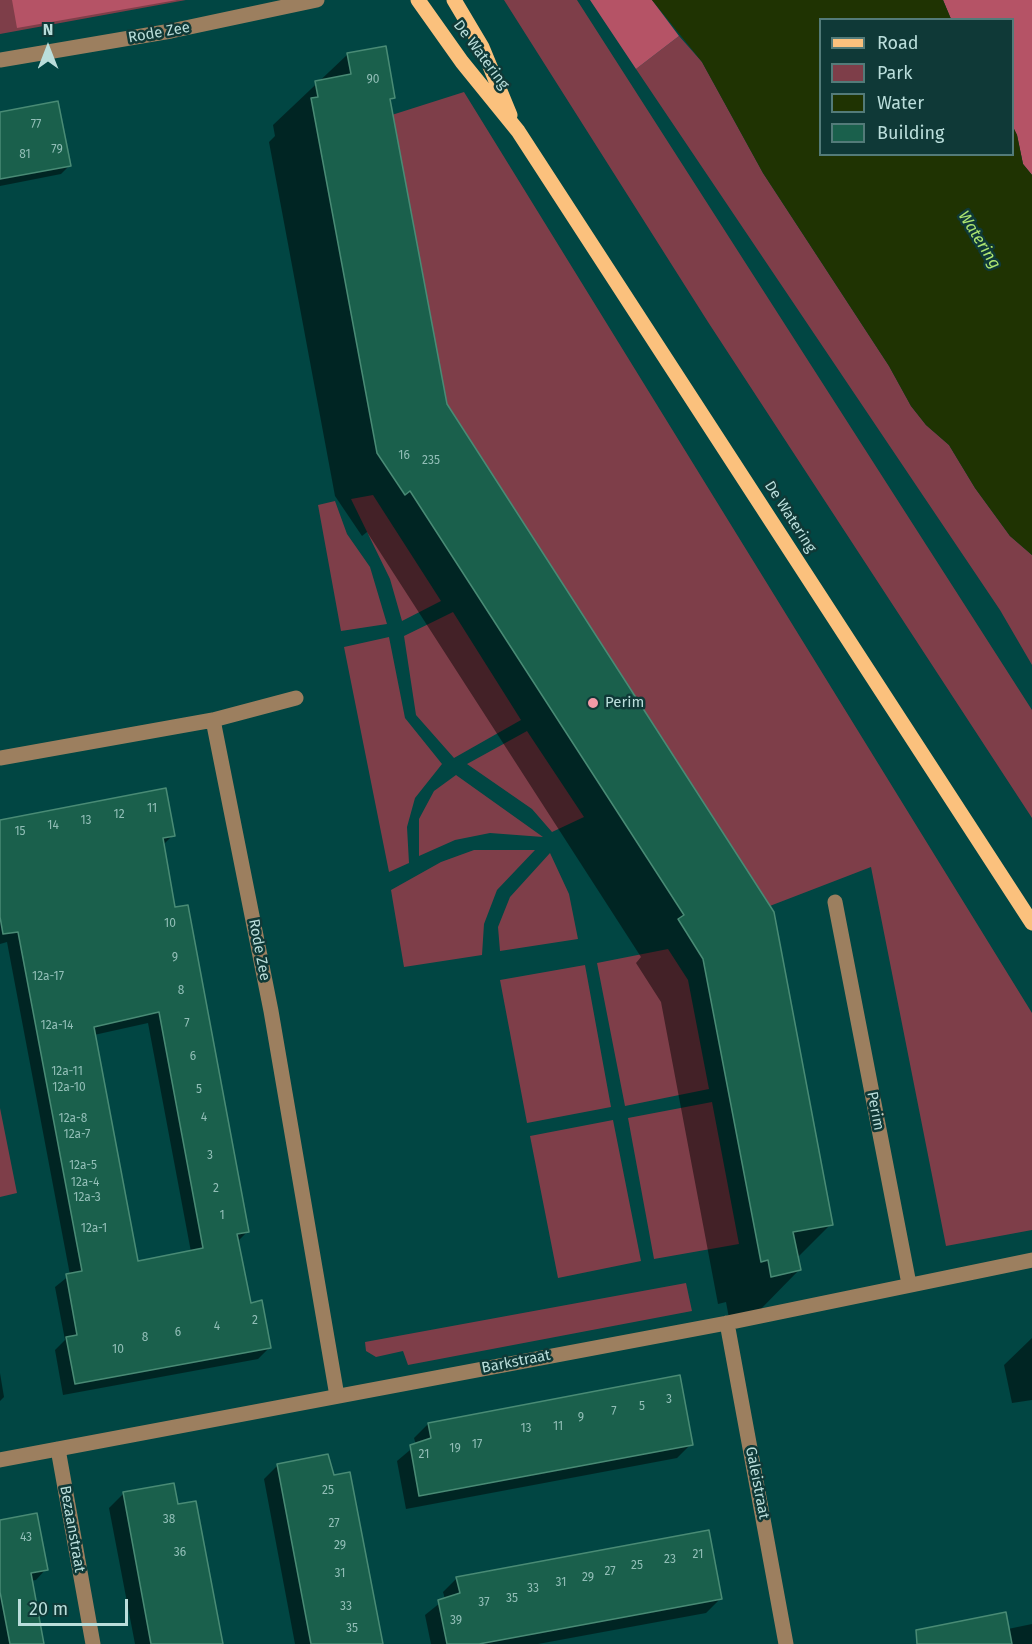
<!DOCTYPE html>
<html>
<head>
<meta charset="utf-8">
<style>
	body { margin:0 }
	#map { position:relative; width:1032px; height:1644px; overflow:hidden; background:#014643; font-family:"Fira Sans",sans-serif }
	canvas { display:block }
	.legend { position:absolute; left:819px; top:18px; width:195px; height:138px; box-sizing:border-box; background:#0f3937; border:2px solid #537b79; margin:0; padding:8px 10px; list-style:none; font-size:18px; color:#badedb }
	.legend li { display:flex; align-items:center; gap:12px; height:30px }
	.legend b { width:30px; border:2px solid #537b79 }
	.north { position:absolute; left:18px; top:18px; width:60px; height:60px; -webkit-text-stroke:4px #0f3937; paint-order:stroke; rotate:0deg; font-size:16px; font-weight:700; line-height:24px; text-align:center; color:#badedb }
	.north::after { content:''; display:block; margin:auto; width:21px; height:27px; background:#badedb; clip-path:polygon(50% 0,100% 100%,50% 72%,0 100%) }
	.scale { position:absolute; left:18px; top:1599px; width:110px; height:27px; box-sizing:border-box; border:3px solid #badedb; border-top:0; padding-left:8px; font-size:18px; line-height:21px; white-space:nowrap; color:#badedb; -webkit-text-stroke:4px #0f3937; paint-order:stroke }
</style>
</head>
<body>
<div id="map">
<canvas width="1032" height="1644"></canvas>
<ul class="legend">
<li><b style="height:8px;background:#fbc17d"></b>Road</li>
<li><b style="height:16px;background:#7e3e49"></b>Park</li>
<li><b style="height:16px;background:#1f3302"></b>Water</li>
<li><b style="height:16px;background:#1a604c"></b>Building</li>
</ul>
<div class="north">N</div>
<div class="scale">20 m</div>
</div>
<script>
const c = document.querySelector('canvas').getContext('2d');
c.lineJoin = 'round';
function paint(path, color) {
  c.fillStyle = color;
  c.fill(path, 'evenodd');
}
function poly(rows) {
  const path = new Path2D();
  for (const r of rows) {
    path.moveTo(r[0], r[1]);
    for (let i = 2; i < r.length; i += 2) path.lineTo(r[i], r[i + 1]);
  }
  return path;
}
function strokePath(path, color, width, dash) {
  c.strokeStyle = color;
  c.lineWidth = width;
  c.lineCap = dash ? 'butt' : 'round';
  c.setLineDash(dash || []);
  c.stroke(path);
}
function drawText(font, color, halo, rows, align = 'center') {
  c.font = font + ' "Fira Sans",sans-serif';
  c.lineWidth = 5;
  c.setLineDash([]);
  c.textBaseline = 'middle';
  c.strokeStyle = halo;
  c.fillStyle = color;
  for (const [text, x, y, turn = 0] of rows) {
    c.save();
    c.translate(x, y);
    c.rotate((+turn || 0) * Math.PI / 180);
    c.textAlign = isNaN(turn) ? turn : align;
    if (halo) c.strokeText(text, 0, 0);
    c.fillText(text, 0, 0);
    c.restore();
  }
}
paint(poly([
	[0,0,186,0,0,34],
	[504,0,577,0,1032,710,1032,818,708,322],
	[679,36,702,62,763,173,889,366,911,406,926,425,949,445,975,488,1010,536,1032,555,1032,665,1000,610,636,69],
	[464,92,1032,1013,1032,1230,946,1246,871,867,762,909,429,393,376,120],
	[373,495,441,601,402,621,390,579,351,499],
	[335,501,347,534,370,567,387,624,341,631,318,505],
	[453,612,521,720,454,758,416,715,404,636],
	[389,637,405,718,442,764,415,798,407,827,409,863,389,872,344,647],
	[527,731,584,817,552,832,532,809,467,764],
	[456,775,543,837,490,833,455,840,419,856,419,819,434,791],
	[474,850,535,850,497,890,484,924,482,955,404,967,391,890,441,862],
	[550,853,569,894,578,939,500,951,498,927,510,897],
	[668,949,688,980,709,1089,625,1106,597,963],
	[585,965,611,1107,527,1123,500,980],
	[712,1102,739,1244,654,1259,628,1118],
	[0,1108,17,1193,0,1197],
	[613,1120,641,1261,558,1278,530,1136],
	[686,1283,692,1311,408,1365,403,1351,376,1357,366,1351,365,1342]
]), '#7e3e49');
paint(poly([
	[12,0,177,0,17,28],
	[590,0,652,0,679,36,636,69],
	[943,0,1032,0,1032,175,1023,164,1017,135,1013,127,1012,20,951,19]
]), '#b55366');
paint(poly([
	[652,0,943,0,951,19,820,20,820,154,1012,154,1013,127,1017,135,1023,164,1032,175,1032,555,1010,536,975,488,949,445,926,425,911,406,889,366,763,173,702,62]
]), '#1f3302');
paint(poly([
	[348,54,394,97,389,102,445,404,831,1224,797,1258,799,1270,757,1313,729,1318,726,1302,718,1304,661,1002,636,963,641,957,367,532,362,536,335,496,269,142,275,136,273,125],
	[0,113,69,166,61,174,0,186],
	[0,821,173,835,163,845,174,909,248,1231,237,1242,250,1304,270,1347,258,1359,63,1395,55,1350,65,1340,55,1287,70,1275,7,942,0,944],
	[148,1023,191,1252,137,1263,94,1035],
	[1032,1338,1032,1400,1012,1403,1004,1365],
	[0,1373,4,1397,0,1401],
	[428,1424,691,1444,677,1458,406,1509,397,1461,416,1445,414,1438],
	[278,1465,381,1644,295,1644,264,1479],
	[123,1494,177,1506,221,1644,135,1644,109,1508],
	[0,1521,46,1569,36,1580,30,1581,42,1644,0,1644],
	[457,1578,720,1599,706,1613,538,1644,431,1644,425,1615,445,1599,443,1592],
	[1032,1624,1032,1644,941,1644,1008,1629]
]), '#0007');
const building = poly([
	[386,46,395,98,390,99,447,404,774,912,833,1225,793,1232,801,1270,771,1277,768,1260,761,1262,703,959,678,919,684,915,410,491,405,495,377,453,311,98,318,97,315,81,351,74,347,53,386,46],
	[58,101,71,166,0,179,0,112,58,101],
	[166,788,175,836,163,838,175,907,188,905,249,1232,237,1234,251,1303,262,1300,271,1348,75,1384,66,1337,77,1335,66,1274,82,1271,18,932,3,934,0,917,0,820,166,788],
	[159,1012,203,1248,138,1261,94,1027,159,1012],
	[680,1375,693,1445,419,1496,410,1445,431,1438,428,1423,680,1375],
	[328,1454,334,1475,350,1472,383,1644,311,1644,277,1464,328,1454],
	[174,1483,178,1504,196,1501,223,1644,151,1644,123,1492,174,1483],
	[37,1513,48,1570,31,1573,44,1644,10,1644,0,1592,0,1520,37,1513],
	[709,1530,722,1599,479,1644,447,1644,438,1600,460,1593,456,1577,709,1530],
	[1006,1612,1012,1644,917,1644,916,1630,1006,1612]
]);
paint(building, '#1a604c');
strokePath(building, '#498b75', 1.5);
strokePath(poly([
	[0,60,171,31,317,0],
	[213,720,271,1011,337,1396],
	[0,758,213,720,296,698],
	[835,902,909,1284],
	[727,1323,786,1644],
	[58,1449,93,1644],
	[0,1460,727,1323,1032,1260]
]), '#9c7f5f', 15);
strokePath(poly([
	[418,0,462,62,518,131,1032,923],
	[454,0,482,47,510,115]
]), '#fbc17d', 15);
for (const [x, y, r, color] of [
	[593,703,6,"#f39aa7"]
]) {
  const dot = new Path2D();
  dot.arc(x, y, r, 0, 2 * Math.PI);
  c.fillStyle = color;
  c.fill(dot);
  strokePath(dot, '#0f3937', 2);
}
drawText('12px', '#92beb7', null, [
	["90",373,80],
	["77",36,125],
	["79",57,150],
	["81",25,155],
	["16",404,456],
	["235",431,461],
	["11",152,809],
	["12",119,815],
	["13",86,821],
	["14",53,826],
	["15",20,832],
	["10",170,924],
	["9",175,958],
	["12a-17",48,977],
	["8",181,991],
	["7",187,1024],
	["12a-14",57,1026],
	["6",193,1057],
	["12a-11",67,1072],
	["12a-10",69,1088],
	["5",199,1090],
	["4",204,1118],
	["12a-8",73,1119],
	["12a-7",77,1135],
	["3",210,1156],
	["12a-5",83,1166],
	["12a-4",85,1183],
	["2",216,1189],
	["12a-3",87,1198],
	["1",222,1216],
	["12a-1",94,1229],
	["2",255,1321],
	["4",217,1327],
	["6",178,1333],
	["8",145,1338],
	["10",118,1350],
	["3",669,1400],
	["5",642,1407],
	["7",614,1412],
	["9",581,1418],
	["11",558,1427],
	["13",526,1429],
	["17",477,1445],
	["19",455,1449],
	["21",424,1455],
	["25",328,1491],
	["38",169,1520],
	["27",334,1524],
	["43",26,1538],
	["29",340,1546],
	["36",180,1553],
	["21",698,1555],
	["23",670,1560],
	["25",637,1566],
	["27",610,1572],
	["31",340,1574],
	["29",588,1578],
	["31",561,1583],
	["33",533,1589],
	["35",512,1599],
	["37",484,1603],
	["33",346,1607],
	["39",456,1621],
	["35",352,1629]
]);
drawText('15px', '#badedb', '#0f3937', [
	["Rode Zee",159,33,-10],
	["De Watering",481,55,53],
	["De Watering",790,517,57],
	["Rode Zee",259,950,79],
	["Perim",875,1111,79],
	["Barkstraat",516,1362,-11],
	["Galeistraat",757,1483,79],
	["Bezaanstraat",72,1529,80]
]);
drawText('15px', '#badedb', '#0f3937', [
	["Perim",605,703]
], 'left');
drawText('italic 16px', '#ade571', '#0f3937', [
	["Watering",979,240,58]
]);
</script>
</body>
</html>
